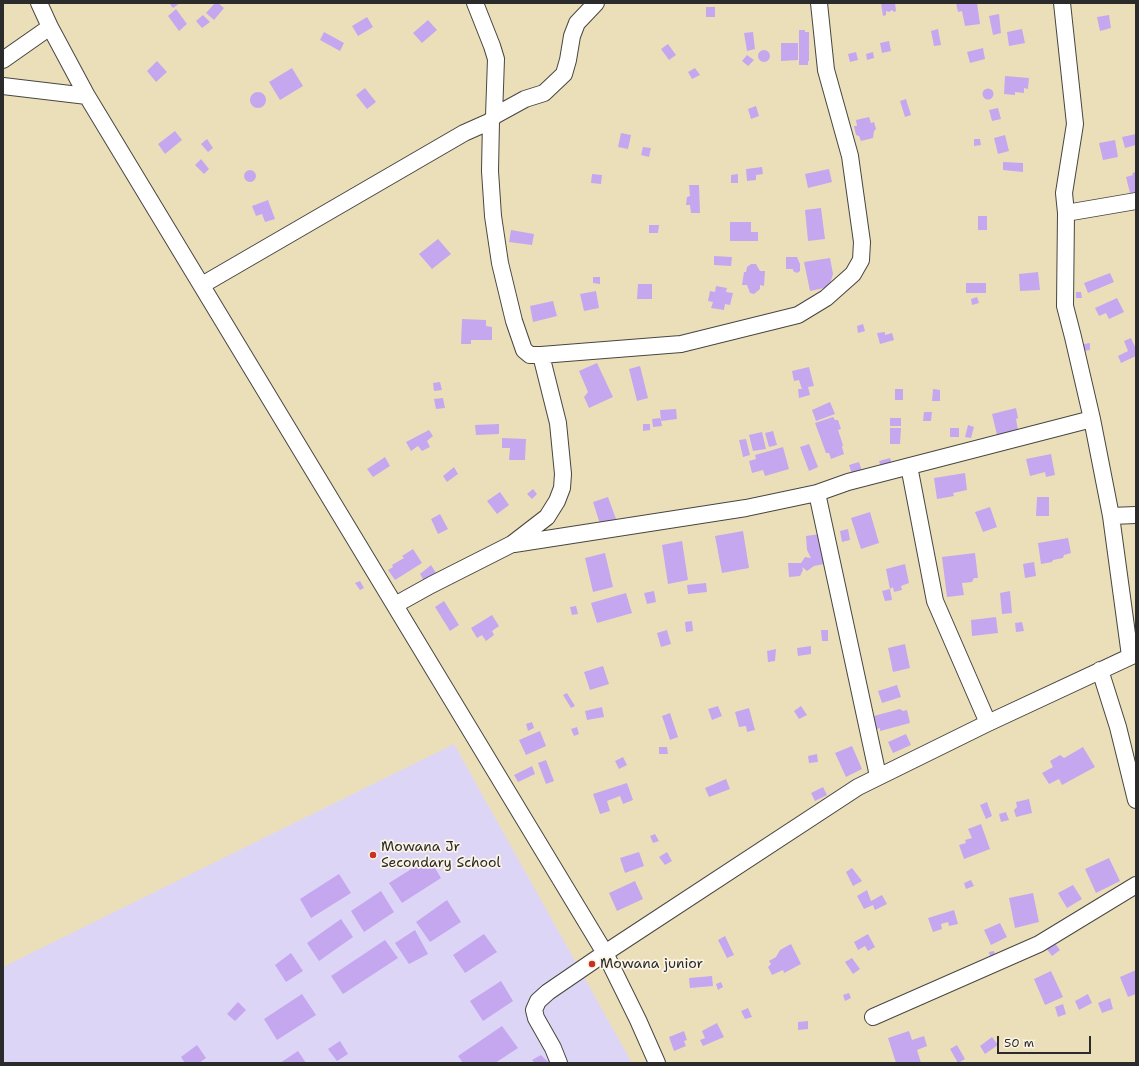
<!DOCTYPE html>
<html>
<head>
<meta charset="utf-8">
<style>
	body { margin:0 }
	#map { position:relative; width:1139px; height:1066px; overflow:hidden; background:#ebdfba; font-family:"Shantell Sans",sans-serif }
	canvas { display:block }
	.frame { position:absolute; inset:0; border:4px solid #2b2b2b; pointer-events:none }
	.scale { position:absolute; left:997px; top:1036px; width:94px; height:18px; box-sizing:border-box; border:2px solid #2b2b2b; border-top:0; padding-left:5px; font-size:12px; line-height:14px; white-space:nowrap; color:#2b2b2b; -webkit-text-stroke:3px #fcf5e5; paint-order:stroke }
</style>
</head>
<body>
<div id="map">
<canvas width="1139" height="1066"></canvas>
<div class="frame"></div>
<div class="scale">50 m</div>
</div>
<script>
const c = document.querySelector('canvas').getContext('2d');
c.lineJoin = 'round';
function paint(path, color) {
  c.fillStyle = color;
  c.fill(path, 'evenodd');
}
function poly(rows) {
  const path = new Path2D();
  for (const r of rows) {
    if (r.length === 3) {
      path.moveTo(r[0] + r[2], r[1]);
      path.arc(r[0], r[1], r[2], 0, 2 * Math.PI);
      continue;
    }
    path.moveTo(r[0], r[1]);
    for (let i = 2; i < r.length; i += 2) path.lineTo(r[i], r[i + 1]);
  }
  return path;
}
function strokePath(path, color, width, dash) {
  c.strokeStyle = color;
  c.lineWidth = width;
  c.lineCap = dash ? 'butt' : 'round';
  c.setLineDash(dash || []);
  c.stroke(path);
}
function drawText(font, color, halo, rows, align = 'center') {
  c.font = font + ' "Shantell Sans",sans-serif';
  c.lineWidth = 3.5;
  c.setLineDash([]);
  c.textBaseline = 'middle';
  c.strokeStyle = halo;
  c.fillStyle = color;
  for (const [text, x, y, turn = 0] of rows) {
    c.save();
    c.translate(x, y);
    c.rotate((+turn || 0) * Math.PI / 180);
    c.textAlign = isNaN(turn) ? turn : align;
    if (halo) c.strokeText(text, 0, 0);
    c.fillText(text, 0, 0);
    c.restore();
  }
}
paint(poly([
	[454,744,632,1063,3,1063,3,967]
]), '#ddd5f6');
paint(poly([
	[169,3,180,3,173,8],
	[215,3,218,3,224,8,214,20,206,13],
	[881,3,895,3,896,11,894,12,892,10,889,12,886,11,886,15,883,16],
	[956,3,977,3,980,24,965,26,962,11,958,12],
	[706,7,715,7,715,17,706,17],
	[176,9,187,24,179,31,168,16],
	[999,14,1001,33,993,35,989,16],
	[203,15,210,22,202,28,196,21],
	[1109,15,1111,28,1100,31,1097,17],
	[367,17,373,27,358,36,352,26],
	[428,20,437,30,422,43,413,33],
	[938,29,941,45,934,46,931,31],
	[1022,29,1025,43,1009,46,1007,32],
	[799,30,805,30,805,32,809,32,809,61,808,61,808,65,799,65],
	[324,32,344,43,340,51,320,40],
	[753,32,755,49,747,51,744,33],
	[889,41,891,51,882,53,880,43],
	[781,43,798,43,798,60,781,61],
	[668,44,676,55,669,60,661,49],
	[983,48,985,59,970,63,967,52],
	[764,56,6],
	[856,52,858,60,850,62,848,54],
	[873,52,874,58,867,60,866,54],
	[747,55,754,60,748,66,742,61],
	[157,61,167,72,156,82,147,71],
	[292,68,303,86,280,100,269,82],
	[695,68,700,75,692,79,688,72],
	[1005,76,1029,78,1028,89,1024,88,1024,93,1015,92,1015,95,1004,94],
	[365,88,376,102,367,109,356,95],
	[988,94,5.5],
	[258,100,8],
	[906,99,911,115,905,117,900,101],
	[756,106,759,116,751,119,748,109],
	[998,108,1001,119,992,121,989,110],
	[869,117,871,123,874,122,876,129,874,131,873,138,861,141,859,136,856,135,854,126,857,126,856,120],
	[175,131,182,140,165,154,158,144],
	[621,133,631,135,628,149,618,147],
	[1136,134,1136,145,1125,148,1122,137],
	[1005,135,1009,151,998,154,994,138],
	[207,139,213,148,208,152,201,144],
	[974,139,980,139,981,145,974,146],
	[1115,140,1118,157,1103,160,1099,143],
	[643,147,651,148,649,157,641,155],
	[201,159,209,169,204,174,195,165],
	[1003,162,1023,163,1023,172,1003,170],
	[762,167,763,174,756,175,756,180,747,181,746,169],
	[829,169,832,182,808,188,805,174],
	[250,176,6],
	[1136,172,1136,192,1130,193,1126,177,1133,175,1132,173],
	[592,174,602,175,601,184,591,183],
	[738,174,738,183,731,183,731,175],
	[689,185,699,185,700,213,691,213,690,205,686,205,687,197,690,196],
	[268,200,275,219,265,222,262,214,256,216,252,206],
	[821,208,825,239,808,241,805,210],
	[978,216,987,216,987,230,978,230],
	[730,222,751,222,751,232,758,232,758,241,730,241],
	[649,225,659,225,658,233,649,233],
	[511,230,534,234,532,245,509,242],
	[438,239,451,254,432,269,419,254],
	[714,256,732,257,731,266,714,265],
	[786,257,797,257,800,264,800,271,797,273,793,271,793,269,786,269],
	[830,258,833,274,829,287,810,291,804,262],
	[751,264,756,264,760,271,765,271,764,286,760,285,760,289,754,294,750,293,747,285,742,285,744,272,746,272,747,267],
	[1038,272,1040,290,1020,291,1019,274],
	[1110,273,1114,282,1088,293,1084,283],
	[593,277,600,277,600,284,593,283],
	[966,283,986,283,986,293,966,293],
	[638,284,652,284,652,299,637,299],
	[716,286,727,288,726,292,733,293,730,305,725,304,724,310,711,308,713,302,708,301,710,291,715,292],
	[596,291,599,308,584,311,580,294],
	[1076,292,1081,292,1082,298,1076,298],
	[977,297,979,303,972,305,971,299],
	[1117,298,1124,312,1109,319,1106,313,1099,316,1095,308],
	[553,301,557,316,533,322,530,306],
	[462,319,486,320,486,326,492,327,492,340,471,340,471,344,461,344],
	[863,324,865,331,858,333,857,326],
	[885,332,885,335,892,333,894,340,880,344,877,333],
	[1131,338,1136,349,1136,356,1121,363,1118,356,1128,351,1124,341],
	[1090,343,1090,350,1084,351,1084,344],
	[597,363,613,397,589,408,584,397,588,392,579,371],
	[640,366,648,398,637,401,629,369],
	[809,367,814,386,808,387,810,395,799,398,798,389,802,389,799,380,794,381,792,371],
	[440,382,442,390,434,391,433,383],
	[895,389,903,389,903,400,895,400],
	[933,389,940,390,940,401,932,401],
	[443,398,445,408,436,409,434,399],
	[830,402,835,414,816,421,812,410],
	[1016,408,1018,418,1016,419,1018,430,997,435,992,414],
	[676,409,677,419,661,421,662,426,653,427,652,419,660,418,661,421,660,410],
	[924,412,932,412,931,421,923,421],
	[833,417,835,420,838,420,841,429,838,430,843,445,842,447,844,454,831,459,829,453,826,453,815,423],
	[890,418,901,418,901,426,890,426],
	[499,424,499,434,476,435,475,425],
	[643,424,650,424,650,430,643,431],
	[968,425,974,427,971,438,965,437],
	[890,428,901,428,900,444,890,444],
	[950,428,959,428,959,437,950,437],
	[429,430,433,436,427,441,430,447,422,451,418,446,411,451,406,442],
	[773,431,777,445,769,447,765,433],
	[762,432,766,449,753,451,749,435],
	[502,438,526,439,525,460,509,460,510,448,502,448],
	[746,439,750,455,743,457,739,440],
	[809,444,818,467,809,471,800,447],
	[783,447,789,469,765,476,763,470,752,473,749,461,756,459,755,455],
	[1051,454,1055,475,1046,477,1045,472,1030,476,1026,459],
	[385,457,390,466,373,477,367,469],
	[890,458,892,464,881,467,879,461],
	[859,462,862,471,852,474,849,465],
	[454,467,458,474,447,482,443,476],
	[965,473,967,490,953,493,954,496,937,499,934,478],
	[533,489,537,494,532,499,527,494],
	[500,492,509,505,497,514,487,501],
	[608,497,616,519,600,524,593,502],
	[1037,497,1049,497,1049,516,1036,516],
	[990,507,997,527,983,532,975,512],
	[870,512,879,543,861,549,851,518],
	[440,514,448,529,438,534,431,519],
	[848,529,850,540,842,542,840,531],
	[743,531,749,568,722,573,715,536],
	[820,534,824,564,814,566,807,571,802,567,803,570,800,576,789,577,788,563,801,563,805,557,811,558,807,550,806,536],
	[1068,538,1071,553,1064,555,1063,558,1053,560,1052,562,1041,564,1038,543],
	[682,541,688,580,668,584,662,545],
	[413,549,422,563,395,580,388,570,393,567,392,565,404,558,402,556],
	[605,553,613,587,593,592,585,558],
	[975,553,978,578,974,578,972,582,962,583,964,595,947,597,942,557],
	[1034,562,1036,576,1025,578,1023,564],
	[905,564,909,583,901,586,902,590,894,592,893,587,890,589,886,569],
	[431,565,436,573,432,575,432,577,424,581,420,574],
	[360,581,364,588,360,590,355,583],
	[706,583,707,592,688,594,687,585],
	[890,589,892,600,885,601,882,591],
	[654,591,656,602,647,604,644,593],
	[1010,591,1012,613,1002,614,1000,593],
	[626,593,632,613,597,623,591,603],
	[444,601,459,625,450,631,435,607],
	[576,606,578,614,572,615,570,607],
	[492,615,499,626,492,631,494,635,486,641,482,635,477,638,471,628],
	[996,617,998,633,972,636,971,620],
	[692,621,693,631,686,632,685,622],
	[1022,622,1024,631,1016,632,1015,623],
	[667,630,671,644,661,647,657,633],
	[821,630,828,630,828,641,822,641],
	[905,644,910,668,893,672,888,648],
	[811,646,811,654,798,656,797,648],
	[776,649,775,661,768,662,767,651],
	[603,666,609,684,590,690,584,672],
	[897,685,901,697,882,703,878,691],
	[567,693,575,706,571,708,563,695],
	[718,706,722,716,712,720,708,709],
	[801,706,807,715,799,719,794,711],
	[602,707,604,717,587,720,585,711],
	[749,708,755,730,747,732,746,726,739,727,735,712],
	[900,709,903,711,907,710,910,723,880,731,880,728,874,730,870,717],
	[670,713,678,737,670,740,662,716],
	[532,722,534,728,528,731,526,724],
	[577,727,579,734,574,736,571,729],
	[540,731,546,746,526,755,519,740],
	[906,734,911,745,893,753,888,742],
	[852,746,862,769,846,777,835,753],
	[659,747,667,747,668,754,659,754],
	[1083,747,1095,767,1062,785,1059,779,1049,784,1042,773,1053,767,1050,761,1060,755,1064,758],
	[817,754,818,762,809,763,808,756],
	[623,757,627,765,619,769,615,761],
	[546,760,554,781,546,784,538,763],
	[532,766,535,774,518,782,514,775],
	[726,779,730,789,709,797,705,788],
	[627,783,633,800,623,804,620,796,607,801,610,811,600,814,593,794],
	[823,787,827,795,815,801,811,793],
	[1029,799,1032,813,1016,817,1014,810,1017,807,1016,802],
	[987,802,992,816,986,819,980,805],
	[1006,812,1009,820,1001,822,999,814],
	[981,824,990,849,964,859,959,845,966,843,965,840,972,838,968,829],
	[655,834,659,841,653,843,650,836],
	[639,852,644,866,625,873,620,858],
	[667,852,672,861,665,865,659,857],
	[429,858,441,878,402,903,389,883],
	[1109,858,1120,881,1096,893,1085,869],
	[852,868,862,881,853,886,846,872],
	[339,874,351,893,311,918,300,899],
	[971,880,974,886,966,889,964,883],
	[635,881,643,899,617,911,609,893],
	[1073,885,1082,899,1067,908,1058,893],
	[867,890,871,901,882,895,887,904,875,910,873,905,864,909,857,896],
	[381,891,394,912,364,932,351,911],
	[1033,893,1039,922,1015,928,1009,898],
	[447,900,461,922,430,942,416,922],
	[954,910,958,924,949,926,948,922,941,924,942,929,933,932,928,918],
	[341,919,353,937,319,961,307,943],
	[1000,923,1007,937,991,945,984,930],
	[415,930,428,954,409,964,395,943],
	[484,934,497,952,465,973,453,955],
	[868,934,875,947,868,951,865,946,858,950,854,942],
	[725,936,734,955,727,958,718,940],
	[385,940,398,958,343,994,331,976],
	[1054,942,1060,950,1052,956,1046,948],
	[791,944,801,964,784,973,783,970,772,975,768,967,771,964,769,961,776,957,780,950],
	[994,951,996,959,991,960,989,952],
	[291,953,303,971,286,982,275,965],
	[852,958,860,969,853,974,845,962],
	[1136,970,1136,994,1128,997,1120,977],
	[1051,971,1063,997,1045,1005,1034,979],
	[712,976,713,986,690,988,689,978],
	[501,981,513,1001,483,1021,470,1001],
	[721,982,723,987,718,990,716,984],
	[849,993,851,998,845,1001,843,995],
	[302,994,316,1015,277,1040,264,1019],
	[1088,994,1092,1003,1079,1010,1075,1001],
	[1110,998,1113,1009,1102,1013,1098,1003],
	[238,1002,246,1010,235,1021,227,1014],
	[1063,1004,1066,1014,1058,1017,1055,1007],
	[748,1008,752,1017,745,1019,741,1011],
	[808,1021,808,1029,798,1030,798,1022],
	[717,1023,724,1037,703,1046,700,1040,705,1038,702,1031],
	[502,1026,518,1048,495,1063,463,1063,458,1056],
	[684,1031,687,1040,684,1041,686,1046,674,1051,669,1037],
	[909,1031,912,1040,924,1036,927,1046,917,1050,921,1063,896,1063,888,1038],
	[992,1037,998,1045,985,1054,980,1046],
	[340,1041,348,1054,337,1061,328,1049],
	[197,1045,206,1058,199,1063,185,1063,181,1057],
	[957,1045,965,1059,958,1063,950,1049],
	[298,1051,306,1063,280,1063],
	[541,1055,549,1063,535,1063,532,1060]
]), '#c4a7ef');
const minor = poly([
	[39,3,50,27,87,96,605,953,638,1020,657,1063],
	[1062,3,1075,124,1064,193,1066,213,1065,306,1073,337,1092,419,1111,516,1130,656],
	[3,60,50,27],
	[3,86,87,96],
	[494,116,525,99,544,93,564,74,568,60,572,36,577,23,596,3],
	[491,121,490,171,493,216,500,263,514,321,524,350,530,355,541,355],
	[1066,213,1136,201],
	[202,285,464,133,491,121,494,116,496,59,492,46,475,3],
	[909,466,935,601,988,723],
	[817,493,878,776],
	[1111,516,1136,515],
	[514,544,746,508,817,493,848,482,1092,419],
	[395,605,431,585,512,544,547,517,557,501,562,488,563,474,558,423,541,355,681,344,798,315,826,298,853,274,861,260,862,242,850,156,826,70,819,3],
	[1100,670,1118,727,1136,800],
	[873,1017,1039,944,1136,885],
	[559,1063,553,1048,536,1018,534,1010,538,1001,548,992,605,953,858,787,988,723,1136,654]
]);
strokePath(minor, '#484640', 18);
strokePath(minor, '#fff', 16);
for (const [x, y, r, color] of [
	[373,855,4,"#c8321e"],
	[592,964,4,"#c8321e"]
]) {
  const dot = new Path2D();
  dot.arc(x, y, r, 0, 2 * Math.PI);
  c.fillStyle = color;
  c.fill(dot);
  strokePath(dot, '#fcf5e5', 1.5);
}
drawText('14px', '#2b2b2b', '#fcf5e5', [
	["Mowana Jr",381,847],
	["Secondary School",381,863],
	["Mowana junior",600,964]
], 'left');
</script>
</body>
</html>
